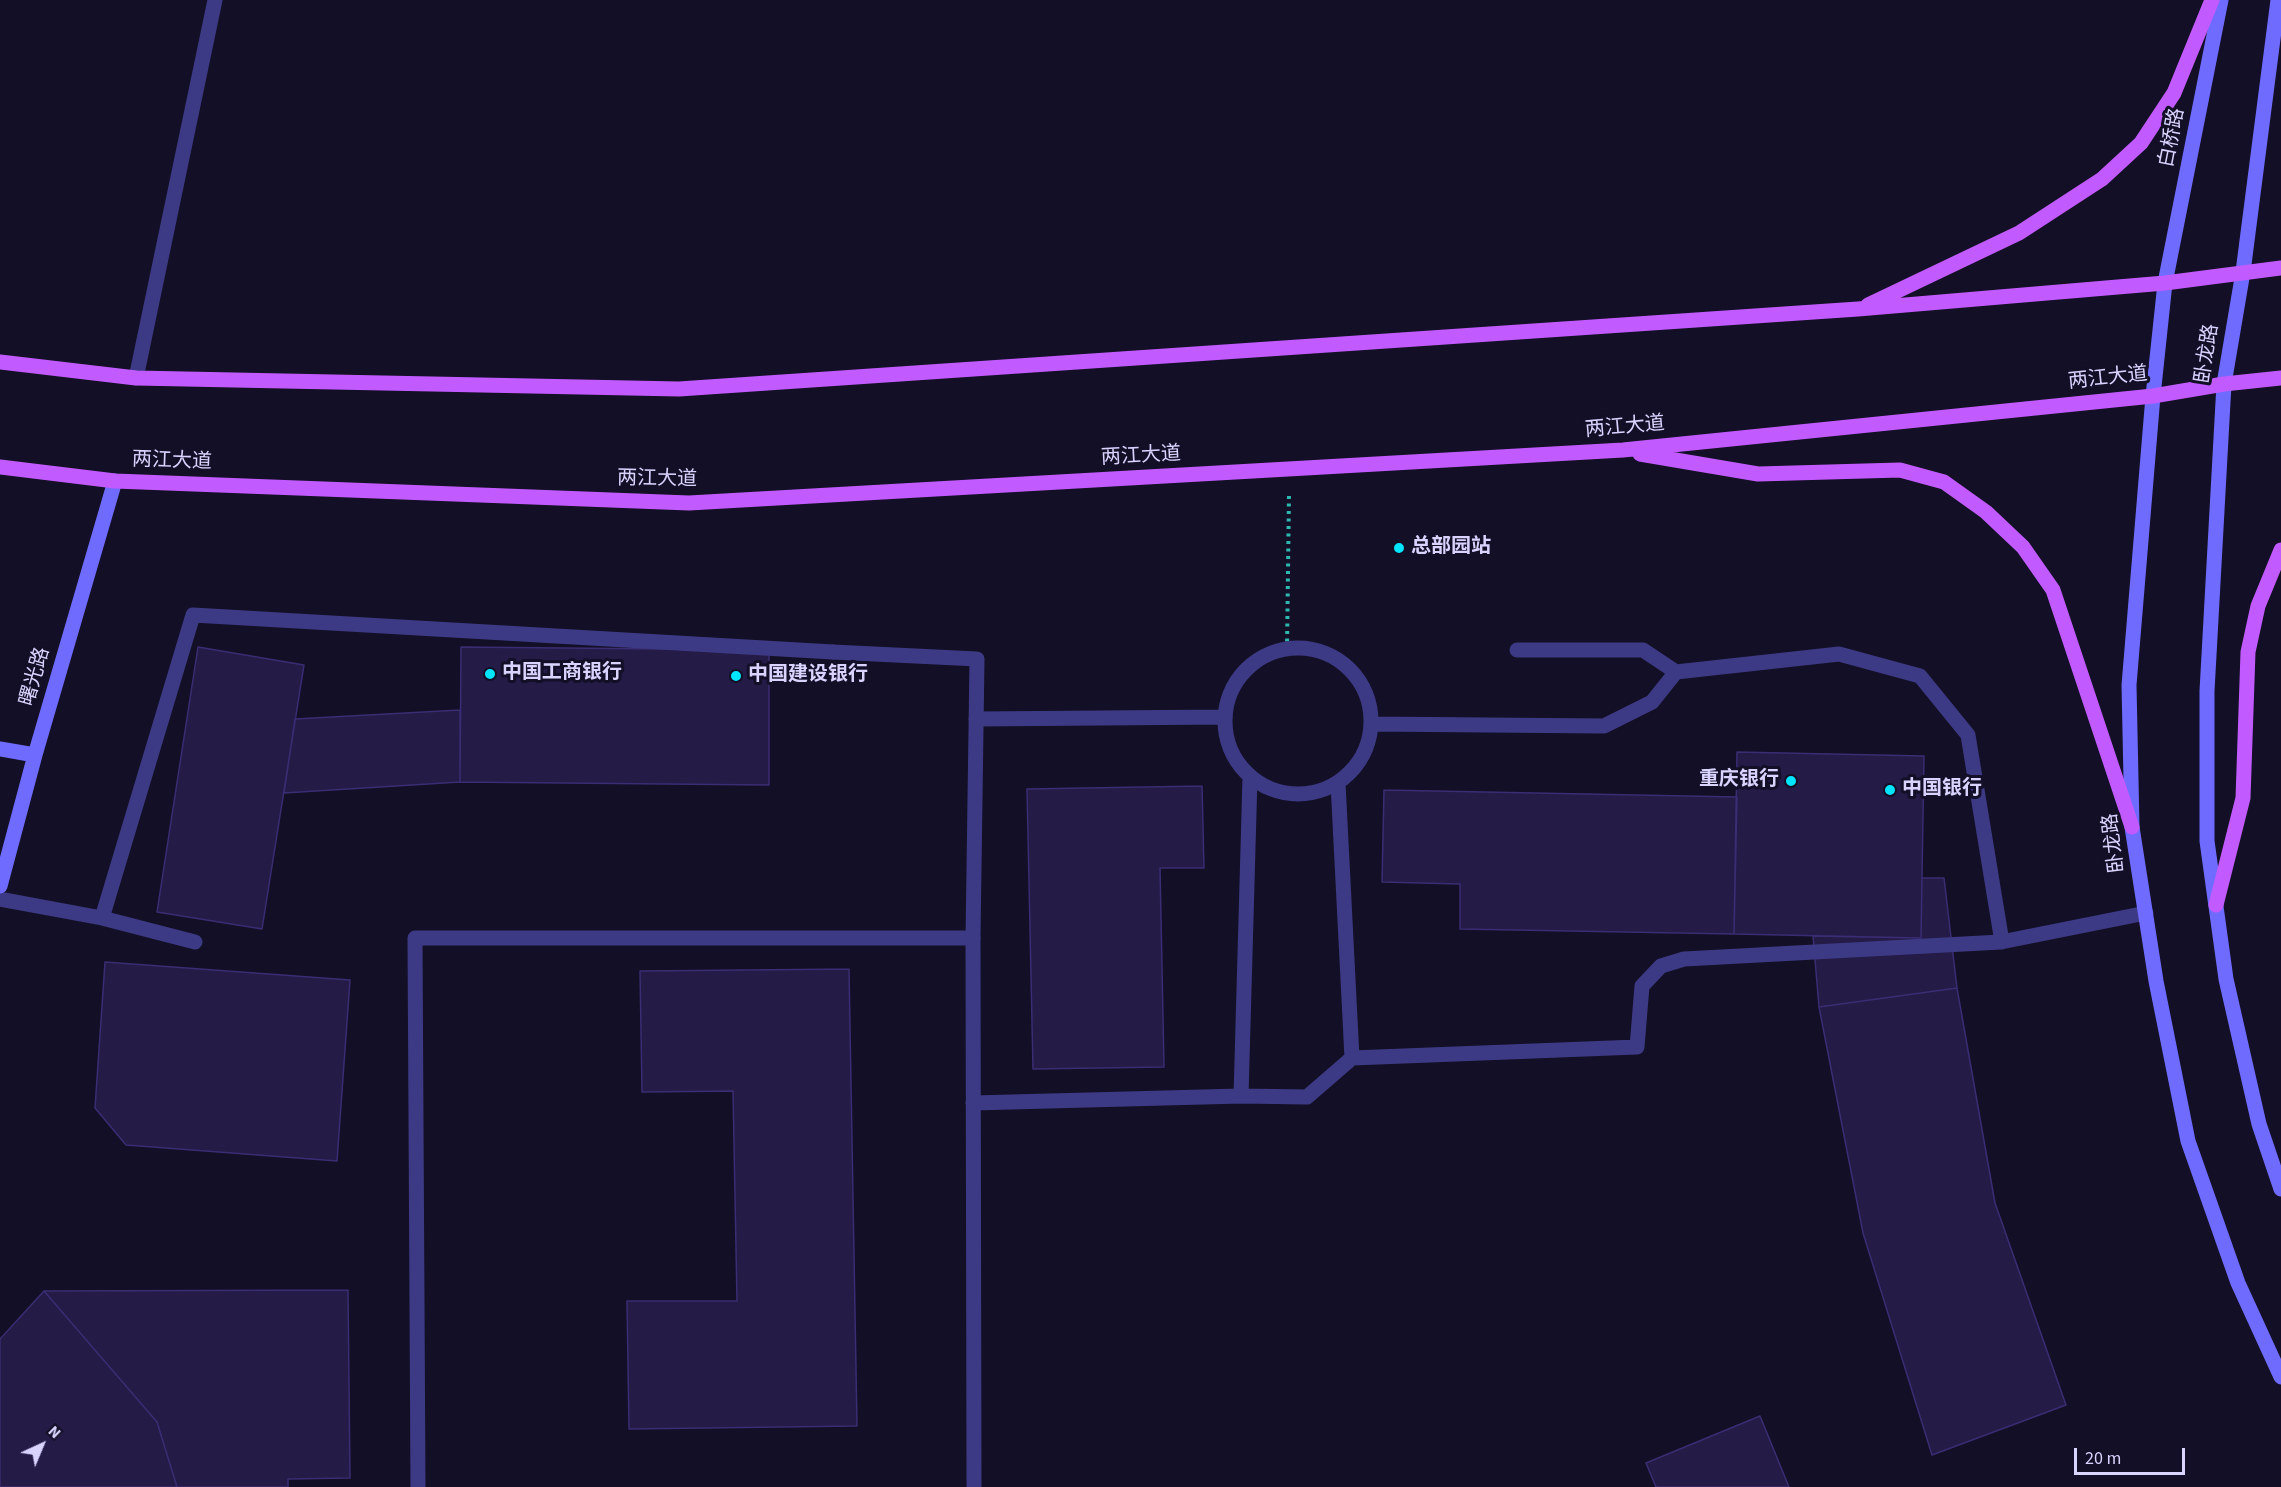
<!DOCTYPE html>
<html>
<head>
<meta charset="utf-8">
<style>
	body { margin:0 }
	#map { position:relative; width:2281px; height:1487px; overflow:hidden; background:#130f26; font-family:"Source Sans 3",sans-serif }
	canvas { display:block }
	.north { position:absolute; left:12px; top:1415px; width:60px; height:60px; -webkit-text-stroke:4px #130f26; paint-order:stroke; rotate:44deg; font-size:16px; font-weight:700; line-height:24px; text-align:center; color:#d9d4ff }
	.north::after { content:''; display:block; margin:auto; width:21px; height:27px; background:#d9d4ff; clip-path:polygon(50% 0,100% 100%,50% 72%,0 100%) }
	.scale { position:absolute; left:2074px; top:1448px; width:111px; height:27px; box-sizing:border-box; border:3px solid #d9d4ff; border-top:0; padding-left:8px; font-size:18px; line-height:21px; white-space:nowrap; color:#d9d4ff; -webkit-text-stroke:4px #130f26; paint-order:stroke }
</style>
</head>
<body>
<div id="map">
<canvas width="2281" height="1487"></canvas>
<div class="north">N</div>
<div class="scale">20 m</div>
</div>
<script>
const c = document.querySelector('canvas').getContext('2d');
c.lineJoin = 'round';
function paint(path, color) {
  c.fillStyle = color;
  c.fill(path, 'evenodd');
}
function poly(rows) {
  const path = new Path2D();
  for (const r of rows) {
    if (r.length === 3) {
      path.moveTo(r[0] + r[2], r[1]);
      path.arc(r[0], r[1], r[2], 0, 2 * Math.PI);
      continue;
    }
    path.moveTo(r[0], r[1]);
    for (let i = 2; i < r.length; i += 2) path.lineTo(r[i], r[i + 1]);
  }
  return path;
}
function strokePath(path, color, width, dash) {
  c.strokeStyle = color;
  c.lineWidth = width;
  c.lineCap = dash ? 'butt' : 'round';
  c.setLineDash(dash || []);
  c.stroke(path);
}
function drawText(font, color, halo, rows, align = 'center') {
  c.font = font + ' "Source Sans 3","Noto Sans SC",sans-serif';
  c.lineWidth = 6;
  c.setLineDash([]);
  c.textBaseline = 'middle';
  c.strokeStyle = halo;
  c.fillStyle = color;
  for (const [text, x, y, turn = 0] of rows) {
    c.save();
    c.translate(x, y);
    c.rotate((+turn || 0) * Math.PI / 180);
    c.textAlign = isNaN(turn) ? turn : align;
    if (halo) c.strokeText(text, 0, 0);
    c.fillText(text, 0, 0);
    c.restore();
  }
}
const building = poly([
	[198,647,304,665,262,929,157,912,198,647],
	[461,647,769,650,769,785,460,782,461,647],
	[460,710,460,782,284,793,295,719,460,710],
	[1737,752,1924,756,1921,938,1734,934,1737,752],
	[1202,786,1204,868,1160,868,1164,1067,1033,1069,1027,789,1202,786],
	[1384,790,1737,797,1734,934,1460,929,1460,884,1382,882,1384,790],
	[1922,878,1944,878,1957,988,1819,1007,1813,936,1921,938,1922,878],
	[105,962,350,980,337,1161,126,1145,95,1108,105,962],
	[849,969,857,1426,629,1429,627,1301,737,1301,733,1091,642,1092,640,971,849,969],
	[1957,988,1995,1203,2066,1405,1932,1455,1863,1233,1819,1007,1957,988],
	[348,1290,350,1478,288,1479,288,1487,177,1487,157,1422,44,1291,348,1290],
	[44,1291,157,1422,177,1487,0,1487,0,1339,44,1291],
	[1760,1416,1789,1487,1656,1487,1646,1463,1760,1416]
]);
paint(building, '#241b47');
strokePath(building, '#3b2d73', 1.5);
strokePath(poly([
	[1287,649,1289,494]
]), '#2fb8b0', 4, [3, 4.5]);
strokePath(poly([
	[1298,721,73],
	[1517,650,1643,650,1676,672,1839,654,1920,676,1968,735,2002,942],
	[976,719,1225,717],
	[1371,724,1604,726,1652,702,1676,672],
	[1338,783,1352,1058],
	[0,899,102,918,193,615,833,652],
	[102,918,195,942],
	[1241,1096,1250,777],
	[973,1103,1241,1096,1307,1097,1352,1058,1637,1047,1642,986,1661,966,1684,959,2001,942,2146,913],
	[418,1487,415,938,973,938]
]), '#3d3a85', 15);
strokePath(poly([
	[136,378,215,0],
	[833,652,977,659,973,938,974,1487]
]), '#3d3a85', 15);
strokePath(poly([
	[2221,0,2165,283,2153,396,2129,685,2132,827,2156,981,2188,1141,2238,1283,2281,1377],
	[2278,0,2243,272,2224,384,2207,691,2207,841,2226,979,2259,1124,2281,1189],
	[0,749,35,755],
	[0,886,35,755,115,481]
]), '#6f6bff', 15);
strokePath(poly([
	[1868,305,2019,233,2102,179,2141,143,2174,93,2212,0],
	[0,362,136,378,679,389,1858,309,2165,283,2281,268],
	[1640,454,1758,474,1900,470,1944,482,1986,512,2023,547,2053,590,2132,827],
	[0,467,115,481,689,503,1623,450,2153,396,2224,384,2281,378],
	[2216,905,2243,798,2248,652,2258,606,2281,550]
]), '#c25bff', 15);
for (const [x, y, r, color] of [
	[1399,548,6,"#00e5ff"],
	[490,674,6,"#00e5ff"],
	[736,676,6,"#00e5ff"],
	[1791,781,6,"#00e5ff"],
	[1890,790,6,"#00e5ff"]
]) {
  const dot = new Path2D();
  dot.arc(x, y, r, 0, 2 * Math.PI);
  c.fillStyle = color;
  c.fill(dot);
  strokePath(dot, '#130f26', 2);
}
drawText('20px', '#d9d4ff', '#130f26', [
	["白桥路",2173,138,-79],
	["卧龙路",2208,354,-81],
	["两江大道",2108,379,-6],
	["两江大道",1625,428,-5],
	["两江大道",1141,457,-3],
	["两江大道",172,462,2],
	["两江大道",657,480,1],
	["曙光路",36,677,-74],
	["卧龙路",2115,843,-97]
]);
drawText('bold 20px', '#d9d4ff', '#130f26', [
	["总部园站",1411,548],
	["中国工商银行",502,674],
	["中国建设银行",748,676],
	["重庆银行",1779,781,"right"],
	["中国银行",1902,790]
], 'left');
</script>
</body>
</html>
